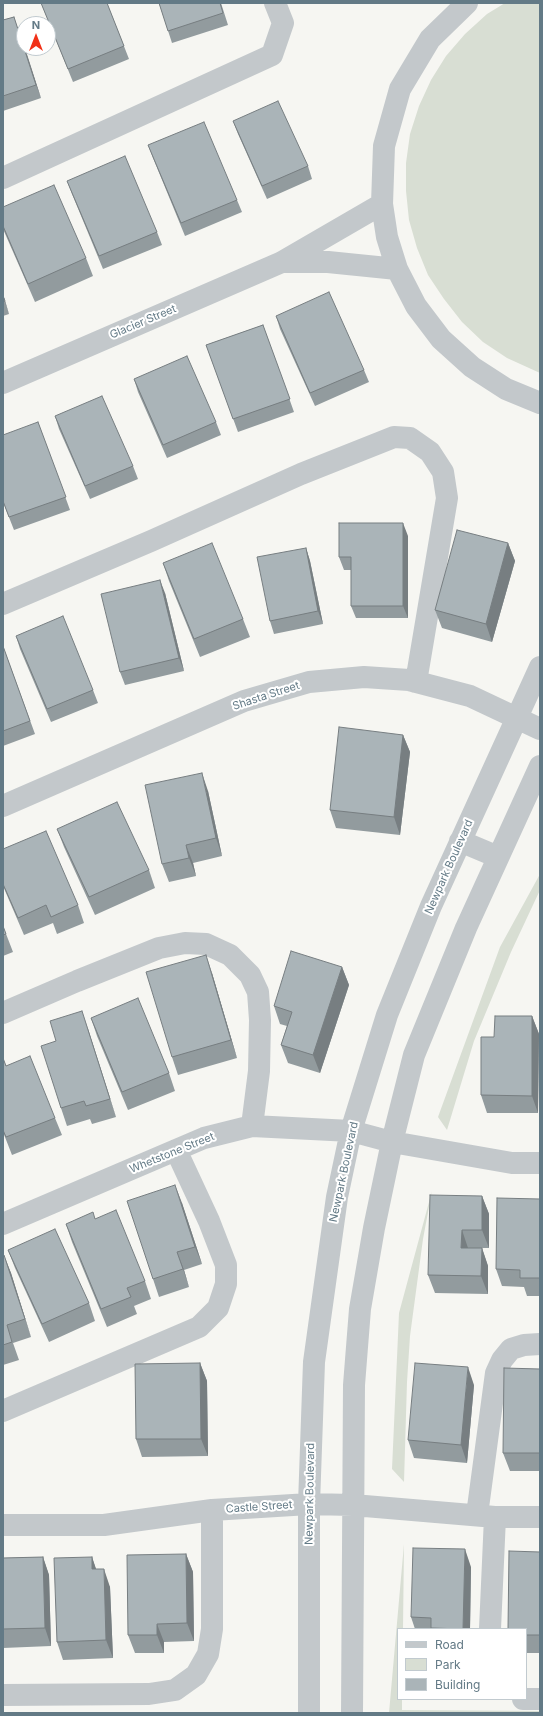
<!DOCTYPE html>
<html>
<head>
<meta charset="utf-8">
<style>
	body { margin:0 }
	#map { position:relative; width:543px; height:1716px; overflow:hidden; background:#f6f6f2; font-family:Inter,sans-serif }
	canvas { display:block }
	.frame { position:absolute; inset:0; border:4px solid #637a86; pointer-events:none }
	.legend { position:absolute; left:397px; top:1628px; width:130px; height:72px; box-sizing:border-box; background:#fff; border:1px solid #c1cacf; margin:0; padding:5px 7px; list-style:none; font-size:12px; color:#637a86 }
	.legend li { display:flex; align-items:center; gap:8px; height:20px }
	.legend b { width:20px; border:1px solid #c1cacf }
	.north { position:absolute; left:16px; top:16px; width:40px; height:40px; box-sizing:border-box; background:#fff; border:1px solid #c1cacf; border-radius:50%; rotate:0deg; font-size:11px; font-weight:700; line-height:16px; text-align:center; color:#637a86 }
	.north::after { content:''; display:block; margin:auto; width:14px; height:18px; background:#f13118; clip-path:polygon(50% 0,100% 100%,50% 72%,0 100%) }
</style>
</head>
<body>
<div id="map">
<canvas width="543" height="1716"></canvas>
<div class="frame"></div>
<ul class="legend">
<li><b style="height:5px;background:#c3c8cb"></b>Road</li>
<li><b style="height:11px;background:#d8ded3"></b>Park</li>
<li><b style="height:11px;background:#aab4b8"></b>Building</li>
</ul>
<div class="north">N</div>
</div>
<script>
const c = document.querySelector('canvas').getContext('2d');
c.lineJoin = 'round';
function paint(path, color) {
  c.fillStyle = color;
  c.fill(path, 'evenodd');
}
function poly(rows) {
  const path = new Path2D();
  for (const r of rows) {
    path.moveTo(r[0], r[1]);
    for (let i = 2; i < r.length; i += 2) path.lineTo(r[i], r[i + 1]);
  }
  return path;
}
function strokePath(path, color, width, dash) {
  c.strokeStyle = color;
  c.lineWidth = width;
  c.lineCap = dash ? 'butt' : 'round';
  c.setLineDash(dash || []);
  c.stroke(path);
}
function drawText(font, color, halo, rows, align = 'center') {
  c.font = font + ' Inter,sans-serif';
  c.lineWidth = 4;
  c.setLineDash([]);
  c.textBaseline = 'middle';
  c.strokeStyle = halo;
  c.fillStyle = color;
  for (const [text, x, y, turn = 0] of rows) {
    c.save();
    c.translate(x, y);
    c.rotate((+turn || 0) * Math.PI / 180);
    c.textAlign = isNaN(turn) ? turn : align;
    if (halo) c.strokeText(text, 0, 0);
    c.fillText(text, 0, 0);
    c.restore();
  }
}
paint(poly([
	[505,3,540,3,540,373,507,358,483,342,462,322,444,299,428,275,417,248,409,220,406,191,406,163,410,134,419,106,431,80,446,56,465,34,487,14],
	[540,874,540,890,511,952,474,1041,447,1130,438,1117,500,947],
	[432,1191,423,1239,410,1336,407,1382,404,1482,392,1469,399,1313],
	[404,1544,403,1629,398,1629,398,1699,402,1699,402,1710,540,1711,540,1713,389,1713]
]), '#d8ded3');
strokePath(poly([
	[467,3,430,39,400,89,384,146,382,204,387,237,397,269,416,306,441,339,472,367,506,389,540,403],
	[3,178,272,55,283,23,275,3],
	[282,262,328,262,397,269],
	[3,383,282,262,382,204],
	[3,604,151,541,301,474,394,437,410,438,430,452,443,472,447,498,416,682],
	[3,806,244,701,309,682,364,677,409,680,470,696,540,729],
	[460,841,498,857],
	[3,1013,77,981,159,948,185,943,206,944,230,955,250,975,258,992,260,1020,259,1071,252,1126],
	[3,1224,204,1138,252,1126,351,1131,392,1142,512,1163,540,1163],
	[3,1411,199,1327,218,1308,226,1284,226,1265,209,1221,176,1150],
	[477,1515,496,1373,502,1360,511,1349,524,1345,540,1344],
	[3,1525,104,1525,212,1510,309,1504,353,1505,495,1517,540,1517],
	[490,1629,495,1517],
	[3,1695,149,1694,175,1690,196,1675,208,1654,212,1629,212,1510],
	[523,1699,540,1699],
	[309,1713,309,1504,314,1362,337,1197,351,1131,387,1015,431,906,540,667],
	[352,1713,354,1385,360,1309,374,1228,392,1142,414,1055,466,928,540,766]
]), '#c3c8cb', 22);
paint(poly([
	[41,3,107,3,129,59,73,82],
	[159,3,221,3,228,25,172,43],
	[14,17,41,98,3,111,3,20],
	[233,121,308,166,312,179,267,199,238,134],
	[148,145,237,200,242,212,185,236,153,158],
	[67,181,157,232,162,245,103,269,72,194],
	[3,226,86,258,93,276,35,302,3,229],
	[3,294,9,314,3,316],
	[276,316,364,370,369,382,315,406,280,329],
	[263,325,294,412,238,432,206,345],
	[134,379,216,422,221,435,167,458,138,392],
	[55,416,133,466,138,479,90,499,59,429],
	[38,422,70,510,14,530,3,502],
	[408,536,408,618,356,618,351,606,351,570,344,570,339,557],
	[508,543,515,561,492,642,442,628,435,610],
	[306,548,310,561,323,624,274,634,270,621],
	[163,563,243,619,250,637,200,657,169,581],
	[165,593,184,671,125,685,120,672],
	[16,636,93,690,98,703,51,722,20,649],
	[3,646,35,734,3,746],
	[403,735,410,752,400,835,336,828,330,810],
	[208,791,222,856,193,863,196,876,169,882,162,864],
	[57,829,149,870,155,888,95,915,64,847],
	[3,849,78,905,84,923,57,934,53,923,24,935,3,886],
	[3,926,13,952,3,956],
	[342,967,349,985,320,1073,288,1063,281,1045,287,1026,280,1024,274,1006],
	[212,973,237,1058,178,1075,172,1057],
	[532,1016,539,1034,538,1113,487,1113,481,1095,494,1037],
	[91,1018,169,1073,175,1091,128,1110,97,1036],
	[88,1029,116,1117,92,1124,90,1119,67,1126,61,1108,56,1041],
	[3,1058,6,1066,55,1118,62,1135,12,1155,3,1132],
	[482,1196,489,1214,489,1248,482,1248,488,1266,488,1294,435,1293,428,1275],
	[540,1199,540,1296,527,1296,524,1287,502,1286,496,1269],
	[182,1203,202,1264,184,1270,189,1287,159,1297,153,1279],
	[95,1219,145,1281,151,1299,134,1306,137,1314,107,1327,72,1242,66,1224],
	[8,1250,89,1303,95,1321,49,1342,15,1268],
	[3,1255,11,1273,31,1337,13,1343,19,1360,3,1365],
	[200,1363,207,1381,208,1456,142,1457,136,1439],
	[540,1369,540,1471,510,1471,503,1453],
	[474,1385,467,1463,414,1458,408,1440],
	[540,1552,540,1653,526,1653,526,1629],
	[186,1554,193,1572,194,1641,164,1642,164,1653,135,1653,128,1635],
	[43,1557,49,1575,51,1646,3,1648,3,1558],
	[92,1557,96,1569,110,1587,113,1658,63,1660,57,1642],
	[471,1567,470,1629,415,1629,411,1617]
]), '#929b9e');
paint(poly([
	[24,48,25,48,41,98,36,85],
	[3,294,9,314,3,296],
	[403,523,408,536,408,618,403,606],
	[508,543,515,561,492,642,486,624],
	[306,548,310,561,323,624,318,611],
	[160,580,165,593,184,671,179,658],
	[403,735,410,752,400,835,394,817],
	[202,773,208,791,222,856,216,838],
	[186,845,193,863,196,876,189,858],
	[206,955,212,973,237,1058,231,1040],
	[342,967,349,985,320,1073,313,1055],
	[82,1011,88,1029,116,1117,110,1099],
	[532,1016,539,1034,538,1113,532,1096],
	[175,1185,182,1203,202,1264,195,1247],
	[482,1196,489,1214,489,1248,482,1230],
	[462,1230,468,1248,461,1248],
	[482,1248,488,1266,488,1294,481,1276],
	[177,1252,184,1270,189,1287,183,1269],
	[4,1255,11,1273,31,1337,25,1319],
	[200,1363,207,1381,208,1456,201,1439],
	[468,1367,474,1385,467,1463,461,1445],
	[465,1549,471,1567,470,1629,463,1629],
	[186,1554,193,1572,194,1641,187,1623],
	[43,1557,49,1575,51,1646,45,1628],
	[92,1557,98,1575,92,1569],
	[104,1569,110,1587,113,1658,106,1640],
	[157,1624,164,1642,164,1653,157,1635]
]), '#777e81');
const building = poly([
	[41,3,107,3,124,46,68,69,41,3],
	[159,3,220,3,223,13,168,31,159,3],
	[14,17,36,85,3,96,3,20,14,17],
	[278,101,308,166,262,186,233,121,278,101],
	[204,122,237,200,181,223,148,145,204,122],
	[125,156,157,232,99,256,67,181,125,156],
	[54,185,86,258,28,284,3,226,3,207,54,185],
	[329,292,364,370,310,393,276,316,329,292],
	[3,296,5,301,3,302,3,296],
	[263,325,290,399,233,419,206,345,263,325],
	[187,356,216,422,163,445,134,379,187,356],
	[102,396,133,466,85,486,55,416,102,396],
	[38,422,66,497,9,517,3,501,3,435,38,422],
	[339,523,403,523,403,606,351,606,351,557,339,557,339,523],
	[457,530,508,543,486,624,435,610,457,530],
	[212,543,243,619,194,639,163,563,212,543],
	[306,548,318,611,270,621,257,557,306,548],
	[160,580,179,658,120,672,101,594,160,580],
	[63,616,93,690,47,709,16,636,63,616],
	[3,646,30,721,3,731,3,646],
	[339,727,403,735,394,817,330,810,339,727],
	[202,773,216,838,186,845,189,858,162,864,145,785,202,773],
	[117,802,149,870,89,897,57,829,117,802],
	[46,831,78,905,51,917,46,905,18,918,3,884,3,849,46,831],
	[3,926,6,934,3,935,3,926],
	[291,951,342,967,313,1055,281,1045,292,1012,274,1006,291,951],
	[206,955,231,1040,172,1057,146,972,206,955],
	[138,998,169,1073,122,1092,91,1018,138,998],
	[82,1011,110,1099,86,1106,84,1101,61,1108,41,1046,56,1041,50,1021,82,1011],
	[495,1016,532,1016,532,1096,481,1095,481,1037,494,1037,495,1016],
	[30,1056,55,1118,6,1137,3,1130,3,1058,6,1066,30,1056],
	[175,1185,195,1247,177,1252,183,1269,153,1279,127,1201,175,1185],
	[430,1195,482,1196,482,1230,462,1230,461,1248,482,1248,481,1276,428,1275,430,1195],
	[497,1198,540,1199,540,1278,520,1278,520,1270,496,1269,497,1198],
	[116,1210,145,1281,127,1288,131,1297,101,1309,66,1224,93,1212,95,1219,116,1210],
	[55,1229,89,1303,42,1324,8,1250,55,1229],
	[3,1255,4,1255,25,1319,7,1325,12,1342,3,1345,3,1255],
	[200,1363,201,1439,136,1439,135,1364,200,1363],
	[415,1363,468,1367,461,1445,408,1440,415,1363],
	[504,1368,540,1369,540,1453,503,1453,504,1368],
	[413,1548,465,1549,463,1629,431,1628,431,1618,411,1617,413,1548],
	[509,1551,540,1552,540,1635,526,1635,526,1629,508,1629,509,1551],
	[186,1554,187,1623,157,1624,157,1635,128,1635,127,1555,186,1554],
	[43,1557,45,1628,3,1629,3,1558,43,1557],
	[92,1557,92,1569,104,1569,106,1640,57,1642,54,1558,92,1557]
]);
paint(building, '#aab4b8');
strokePath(building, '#777e81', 1);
drawText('11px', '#637a86', '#fff', [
	["Glacier Street",143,322,-23],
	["Shasta Street",266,696,-18],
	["Newpark Boulevard",449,867,-66],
	["Whetstone Street",172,1153,-22],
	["Newpark Boulevard",344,1172,-78],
	["Newpark Boulevard",310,1494,-89],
	["Castle Street",259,1507,-4]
]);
</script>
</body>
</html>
